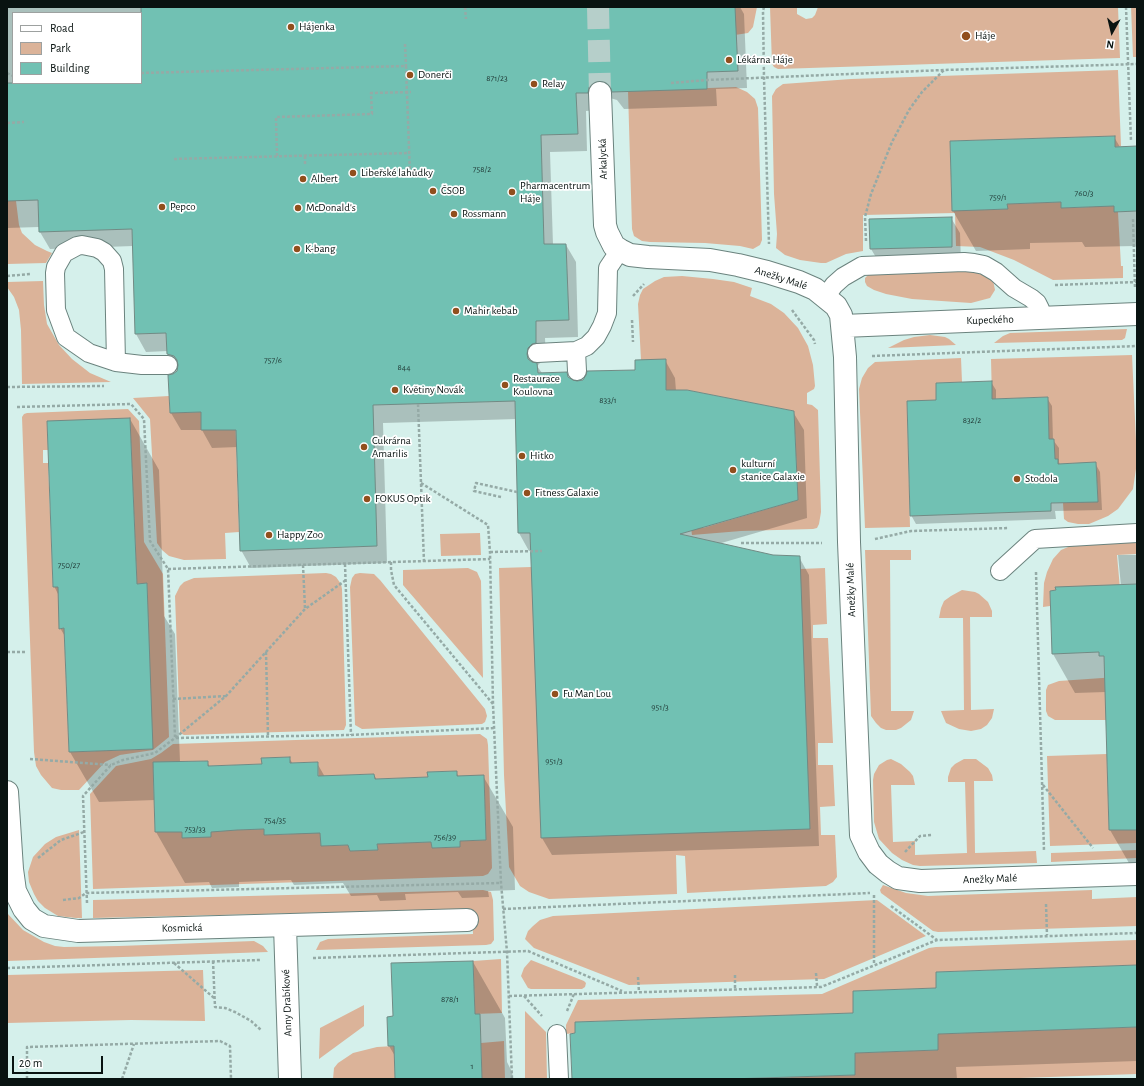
<!DOCTYPE html>
<html>
<head>
<meta charset="utf-8">
<style>
	body { margin:0 }
	#map { position:relative; width:1144px; height:1086px; overflow:hidden; background:#d5f0eb; font-family:"Alegreya Sans",sans-serif }
	canvas { display:block }
	.frame { position:absolute; inset:0; border:8px solid #091311; pointer-events:none }
	.legend { position:absolute; left:12px; top:12px; width:130px; height:72px; box-sizing:border-box; background:#fff; border:1px solid #9da1a0; margin:0; padding:5px 7px; list-style:none; font-size:12px; color:#091311 }
	.legend li { display:flex; align-items:center; gap:8px; height:20px }
	.legend b { width:20px; border:1px solid #9da1a0 }
	.north { position:absolute; left:1092px; top:12px; width:40px; height:40px; -webkit-text-stroke:3px #fff; paint-order:stroke; rotate:188deg; font-size:11px; font-weight:700; line-height:16px; text-align:center; color:#091311 }
	.north::after { content:''; display:block; margin:auto; width:14px; height:18px; background:#091311; clip-path:polygon(50% 0,100% 100%,50% 72%,0 100%) }
	.scale { position:absolute; left:12px; top:1056px; width:91px; height:18px; box-sizing:border-box; border:2px solid #091311; border-top:0; padding-left:5px; font-size:12px; line-height:14px; white-space:nowrap; color:#091311; -webkit-text-stroke:3px #fff; paint-order:stroke }
</style>
</head>
<body>
<div id="map">
<canvas width="1144" height="1086"></canvas>
<div class="frame"></div>
<ul class="legend">
<li><b style="height:5px;background:#fff"></b>Road</li>
<li><b style="height:11px;background:#dbb399"></b>Park</li>
<li><b style="height:11px;background:#71c1b3"></b>Building</li>
</ul>
<div class="north">N</div>
<div class="scale">20 m</div>
</div>
<script>
const c = document.querySelector('canvas').getContext('2d');
c.lineJoin = 'round';
function paint(path, color) {
  c.fillStyle = color;
  c.fill(path, 'evenodd');
}
function poly(rows) {
  const path = new Path2D();
  for (const r of rows) {
    path.moveTo(r[0], r[1]);
    for (let i = 2; i < r.length; i += 2) path.lineTo(r[i], r[i + 1]);
  }
  return path;
}
function strokePath(path, color, width, dash) {
  c.strokeStyle = color;
  c.lineWidth = width;
  c.lineCap = dash ? 'butt' : 'round';
  c.setLineDash(dash || []);
  c.stroke(path);
}
function drawText(font, color, halo, rows, align = 'center') {
  c.font = font + ' "Alegreya Sans",sans-serif';
  c.lineWidth = 3.5;
  c.setLineDash([]);
  c.textBaseline = 'middle';
  c.strokeStyle = halo;
  c.fillStyle = color;
  for (const [text, x, y, turn = 0] of rows) {
    c.save();
    c.translate(x, y);
    c.rotate((+turn || 0) * Math.PI / 180);
    c.textAlign = isNaN(turn) ? turn : align;
    if (halo) c.strokeText(text, 0, 0);
    c.fillText(text, 0, 0);
    c.restore();
  }
}
paint(poly([
	[735,7,757,7,753,27,748,33,735,35],
	[770,7,797,7,797,14,806,19,812,18,815,15,818,7,1118,7,1120,58,778,69,774,67,772,64],
	[1131,7,1137,7,1137,57,1133,57],
	[1118,70,1121,146,1115,147,1115,136,950,141,952,206,979,205,979,210,1007,209,1007,204,1061,202,1061,208,1089,207,1114,203,1114,211,1118,212,1121,266,1123,266,1123,278,1053,280,1014,260,980,247,956,246,955,213,863,215,863,251,846,254,826,263,821,263,800,260,785,255,776,248,777,234,774,194,772,96,776,89,783,84,851,79],
	[736,87,747,92,755,99,758,108,762,240,760,245,753,249,740,246,705,243,650,242,642,241,634,236,632,229,628,91],
	[7,201,16,201,19,225,22,233,35,245,47,251,52,253,46,263,7,264],
	[964,269,984,274,993,280,995,290,990,298,971,303,912,299,886,294,874,290,867,286,865,282,865,278,868,275,873,273],
	[682,276,713,279,734,282,752,288,750,296,771,304,784,313,798,328,808,346,813,365,815,386,814,389,807,393,807,404,812,405,818,410,821,512,819,524,817,528,813,529,741,531,692,535,691,528,703,528,798,500,794,411,687,390,666,390,666,360,641,360,638,304,640,295,643,289,655,281,664,277],
	[43,281,44,305,47,324,59,345,72,359,90,373,111,382,22,384,21,330,19,310,14,297,7,287,7,282],
	[1127,329,1125,338,1122,340,994,343,1003,336,1010,333],
	[930,335,945,337,949,339,956,345,888,348,904,340,914,337],
	[1132,355,1137,462,1133,489,1118,509,1108,516,1089,524,1078,524,1068,522,1064,519,1063,503,1098,501,1096,463,1058,464,1058,459,1055,459,1054,439,1049,439,1048,397,992,399,991,359],
	[961,358,962,382,936,383,936,401,907,402,910,527,865,528,859,389,862,378,868,368,875,362],
	[169,396,170,413,201,412,202,430,220,430,235,411,239,532,225,533,226,559,184,560,169,556,162,550,157,543,150,419,133,398],
	[128,409,139,421,144,542,163,574,169,737,153,750,120,755,105,762,79,790,61,790,52,788,41,775,36,766,34,752,22,417,24,414,27,413],
	[130,419,137,584,147,583,152,749,69,752,64,628,60,629,63,587,53,586,48,463,43,463,43,450,48,450,47,422],
	[480,533,481,555,441,556,440,534],
	[1137,542,1137,554,1117,555,1120,589,1055,588,1056,590,1050,591,1050,606,1043,607,1044,583,1047,572,1053,559,1061,550,1073,545],
	[865,550,911,550,911,560,890,560,891,711,914,711,911,720,901,728,896,730,886,730,881,728,876,723,871,716],
	[531,567,800,569,825,568,827,624,813,625,813,638,828,638,833,743,818,743,818,765,833,765,835,806,820,807,821,835,835,835,837,877,833,882,826,886,687,893,685,856,676,855,677,894,549,899,529,892,520,886,509,867,504,775,499,568],
	[468,568,477,572,481,581,483,678,403,585,403,570],
	[326,573,331,574,336,577,341,584,342,589,346,725,344,730,184,735,180,733,175,596,180,586,184,582,194,578],
	[360,573,374,574,380,580,485,709,487,716,485,722,482,724,362,729,355,725,350,587,352,578,355,574],
	[962,590,975,592,979,594,988,602,992,611,992,617,970,617,971,710,994,709,992,718,987,725,981,729,971,731,959,729,946,723,943,716,941,711,964,710,963,618,939,618,941,608,944,601,951,596],
	[1131,676,1106,720,1055,720,1048,716,1046,711,1046,690,1048,685,1059,681],
	[480,734,487,739,488,745,492,868,488,874,483,876,93,889,90,794,116,766,151,759,161,753,173,744],
	[290,757,290,763,318,762,319,781,346,775,374,774,375,779,428,777,428,772,456,771,457,776,484,776,486,840,460,841,460,847,432,848,431,842,377,844,378,850,350,851,348,845,321,846,320,827,292,834,264,835,264,829,155,832,153,768,180,767,180,761,208,761,208,766,262,764,262,758],
	[1107,754,1109,830,1137,830,1137,843,1050,846,1047,756],
	[891,759,901,764,910,772,913,776,915,785,891,785,893,842,915,841,915,855,967,853,965,782,948,782,948,777,951,768,955,764,964,759,976,759,988,768,992,775,993,781,974,781,975,853,1036,851,1037,863,920,866,913,865,902,860,892,853,879,839,874,822,873,780,874,774,879,765,887,760],
	[79,830,82,918,76,918,58,916,45,908,38,901,34,894,29,882,28,872,33,857,45,844,56,837],
	[1137,850,1137,858,1051,862,1051,853],
	[883,885,906,893,928,896,1092,890,1092,899,1137,897,1137,926,938,932,933,931,881,893,880,890],
	[483,890,491,892,493,900,494,940,491,944,486,945,316,950,320,942,328,939,473,934,472,909,93,918,93,900],
	[877,900,926,936,824,979,629,985,534,948,525,939,528,931,533,926,540,920,553,916],
	[7,913,23,930,44,942,55,946,64,947,119,946,254,941,263,946,268,952,7,961],
	[1137,940,1137,965,936,972,936,988,853,991,853,1013,575,1022,575,1033,566,1034,566,1025,578,1000,822,994,929,948,936,947],
	[501,959,502,1013,475,1014,473,961],
	[531,960,584,981,586,983,585,987,582,989,531,989,528,988,521,976,524,968],
	[203,970,205,1021,131,1020,7,1023,7,975],
	[364,1005,364,1026,319,1059,320,1028],
	[525,1011,546,1032,547,1079,525,1079],
	[1137,1027,1137,1074,991,1079,729,1079,855,1075,855,1053,938,1050,938,1034],
	[504,1041,505,1079,482,1079,481,1043],
	[394,1046,395,1079,333,1079,334,1068,338,1063,353,1053,377,1047]
]), '#dbb399');
paint(poly([
	[7,7,740,7,744,14,747,88,716,89,717,106,624,109,617,100,610,98,597,110,586,111,587,151,550,152,553,245,566,245,576,262,578,337,545,338,546,360,542,361,537,366,542,373,566,373,570,380,577,382,636,370,665,360,675,378,676,391,793,412,804,430,807,518,718,544,773,556,799,557,809,575,819,846,552,855,542,838,532,550,529,551,519,533,517,419,383,423,387,563,251,568,241,550,238,447,212,448,202,430,181,430,171,413,173,375,178,371,168,354,168,351,146,352,136,334,133,246,50,249,40,232,39,227,7,228],
	[13,13,141,13,141,83,13,83],
	[1114,137,1120,147,1137,147,1137,249,1135,246,1085,247,1082,242,1030,243,1030,249,976,251,953,211,951,142],
	[951,218,960,233,961,262,880,264,871,249],
	[991,382,996,390,996,400,1047,398,1052,406,1053,440,1059,448,1059,462,1060,465,1095,463,1100,472,1102,510,1055,511,1056,519,916,524,911,515,937,401],
	[130,419,159,470,164,616,175,634,180,762,207,762,210,767,263,765,289,758,293,764,317,763,325,777,374,775,377,780,429,778,456,772,459,777,483,776,513,827,515,890,488,891,489,897,462,898,458,892,405,894,406,900,380,901,377,895,351,896,343,883,294,885,291,880,239,882,239,887,212,888,209,882,185,883,156,832,155,800,99,802,70,752,66,638,60,628,59,596,54,586],
	[1118,555,1137,555,1137,870,1133,870,1110,830,1106,692,1075,693,1053,654,1121,586],
	[473,962,505,1018,507,1062,512,1072,513,1079,396,1079,395,1056,389,1046,394,1017],
	[1137,966,1137,1061,956,1067,957,1079,573,1079,854,1014,937,989]
]), '#0003');
const building = poly([
	[141,7,735,7,738,71,707,72,707,89,612,92,610,86,606,82,600,81,594,82,589,87,588,93,576,93,578,134,541,135,544,244,566,244,569,320,536,321,536,343,532,344,528,348,527,354,528,359,532,362,537,363,538,373,567,372,568,377,573,380,577,381,583,380,586,375,587,371,635,370,635,360,666,359,666,390,687,390,794,411,798,500,680,534,773,555,800,556,810,829,541,838,530,533,518,533,515,401,373,405,377,546,240,551,236,430,201,430,201,412,170,413,168,375,173,374,177,371,178,365,177,360,174,356,167,354,166,333,135,334,132,229,39,232,38,200,7,201,7,83,141,83,141,7],
	[1115,136,1115,147,1137,146,1137,211,1114,212,1114,206,1061,208,1061,202,1007,204,1008,209,952,211,950,141,1115,136],
	[952,217,952,247,870,249,869,219,952,217],
	[992,381,992,399,1048,397,1049,439,1054,439,1055,459,1058,459,1058,464,1096,462,1098,502,1051,503,1051,511,910,516,907,401,936,400,936,383,992,381],
	[130,418,137,584,147,583,153,749,69,752,64,628,59,629,58,587,53,587,47,421,130,418],
	[1137,584,1137,830,1109,830,1104,656,1099,656,1099,652,1052,654,1050,591,1056,590,1055,587,1137,584],
	[290,757,290,763,318,762,318,776,374,774,375,779,428,777,427,772,457,771,457,776,484,775,486,840,460,841,460,847,432,848,431,842,377,844,378,850,350,851,348,845,321,846,320,833,264,835,264,829,237,830,211,832,211,837,182,838,182,832,155,832,153,762,208,761,208,766,262,764,261,758,290,757],
	[473,961,475,1014,480,1014,482,1079,395,1079,394,1046,388,1046,387,1017,393,1016,391,963,473,961],
	[1137,965,1137,1027,938,1034,938,1050,855,1053,855,1075,729,1079,572,1079,570,1034,575,1033,575,1022,853,1013,853,991,936,988,936,972,1137,965]
]);
paint(building, '#71c1b3');
strokePath(building, '#718a84', 1);
strokePath(poly([
	[598,7,600,93]
]), '#b6cfca', 22, [22, 11]);
const lane = poly([
	[826,296,834,285,843,277,862,266,964,262,974,263,984,265,996,272,1014,288,1031,298,1037,303,1040,309,1041,317],
	[576,351,577,371],
	[537,353,576,351,587,346,596,337,602,326,607,313,608,268,620,250],
	[116,362,114,269,112,261,104,252,97,248,82,245,77,246,64,253,56,267,55,273,56,310,66,337,89,353,116,362,142,365,168,365],
	[1000,571,1035,539,1137,533],
	[557,1034,559,1079]
]);
const street = poly([
	[600,93,605,225,607,232,614,246,620,250,630,255,648,257,710,260,738,265,767,272,799,282,815,289,836,306,841,315,845,357,849,542,861,835,869,852,878,864,888,872,898,878,920,881,1137,874],
	[843,326,1137,314],
	[7,792,12,869,15,891,24,909,32,919,44,926,78,931,467,920],
	[285,926,290,1079]
]);
strokePath(lane, '#6b837e', 20);
strokePath(street, '#6b837e', 24);
strokePath(poly([
	[465,7,466,19],
	[764,7,763,11,764,78,769,244],
	[1126,7,1131,141],
	[405,44,406,66],
	[7,73,13,76],
	[141,73,406,66,410,175],
	[671,83,707,80,944,70,1137,64],
	[7,123,24,122],
	[277,156,276,117,372,114,371,93,411,92],
	[305,156,305,165],
	[174,159,409,153],
	[1133,219,1135,288],
	[866,241,865,217,871,194,892,142,909,110,922,92,944,70],
	[7,276,30,274],
	[1055,285,1137,282],
	[633,296,644,284],
	[792,310,814,340,815,344],
	[632,320,633,342],
	[872,356,1137,346],
	[7,387,104,386],
	[418,404,424,562],
	[17,407,131,404,144,419,150,541,168,569,175,737],
	[421,483,488,525,490,552,493,704],
	[501,497,474,491,476,483,517,492],
	[875,539,911,531,1009,528],
	[741,543,822,543],
	[490,552,542,551],
	[391,562,391,570,394,585,493,704,501,883,507,952,512,1079],
	[345,564,351,735],
	[303,565,305,608],
	[168,569,490,559],
	[1036,572,1044,851],
	[7,652,26,652],
	[266,652,268,736],
	[173,699,226,696],
	[176,738,351,735,494,728],
	[30,759,111,765],
	[1043,785,1093,848],
	[905,852,920,836,932,835],
	[38,858,61,840,84,832],
	[874,895,874,965],
	[63,900,79,898,86,893,501,883],
	[87,903,83,796,111,765,123,760,155,753,175,738,226,696,305,609,346,580],
	[1046,904,1047,935],
	[891,906,937,940],
	[503,909,870,893],
	[313,958,528,951,622,991],
	[213,961,215,1007,225,1008,235,1012,251,1021,261,1030],
	[174,963,214,998],
	[7,968,260,960],
	[816,973,817,986],
	[735,975,735,989],
	[638,977,639,992],
	[509,996,821,987,937,940,1137,933],
	[524,996,542,1016],
	[567,1011,574,994],
	[27,1079,27,1047,220,1041,230,1046,231,1079],
	[122,1079,134,1044]
]), '#95aaa6', 2.5, [3, 2]);
strokePath(lane, '#fff', 18);
strokePath(street, '#fff', 22);
for (const [x, y, r, color] of [
	[291,27,4,"#914f1d"],
	[966,36,5,"#914f1d"],
	[729,60,4,"#914f1d"],
	[410,75,4,"#914f1d"],
	[534,84,4,"#914f1d"],
	[353,173,4,"#914f1d"],
	[303,179,4,"#914f1d"],
	[433,191,4,"#914f1d"],
	[512,192,4,"#914f1d"],
	[162,207,4,"#914f1d"],
	[298,208,4,"#914f1d"],
	[454,214,4,"#914f1d"],
	[297,249,4,"#914f1d"],
	[456,311,4,"#914f1d"],
	[505,385,4,"#914f1d"],
	[395,390,4,"#914f1d"],
	[364,447,4,"#914f1d"],
	[522,456,4,"#914f1d"],
	[733,470,4,"#914f1d"],
	[1017,479,4,"#914f1d"],
	[527,493,4,"#914f1d"],
	[367,499,4,"#914f1d"],
	[269,535,4,"#914f1d"],
	[555,694,4,"#914f1d"]
]) {
  const dot = new Path2D();
  dot.arc(x, y, r, 0, 2 * Math.PI);
  c.fillStyle = color;
  c.fill(dot);
  strokePath(dot, '#fff', 1.5);
}
drawText('9px', '#233e3a', null, [
	["871/23",497,78],
	["758/2",482,169],
	["760/3",1084,193],
	["759/1",998,197],
	["757/6",273,360],
	["844",404,367],
	["833/1",608,400],
	["832/2",972,420],
	["750/27",69,565],
	["951/3",660,707],
	["951/3",554,761],
	["754/35",275,820],
	["753/33",195,829],
	["756/39",445,837],
	["878/1",450,999],
	["1",472,1066]
]);
drawText('11px', '#091311', '#fff', [
	["Hájenka",299,27],
	["Háje",975,36],
	["Lékárna Háje",737,60],
	["Donerči",418,75],
	["Relay",542,84],
	["Libeřské lahůdky",361,173],
	["Albert",311,179],
	["Pharmacentrum",520,186],
	["Háje",520,199],
	["ČSOB",441,191],
	["Pepco",170,207],
	["McDonald's",306,208],
	["Rossmann",462,214],
	["K-bang",305,249],
	["Mahir kebab",464,311],
	["Restaurace",513,379],
	["Koulovna",513,392],
	["Květiny Novák",403,390],
	["Cukrárna",372,441],
	["Amarilis",372,454],
	["Hitko",530,456],
	["kulturní",741,464],
	["stanice Galaxie",741,477],
	["Stodola",1025,479],
	["Fitness Galaxie",535,493],
	["FOKUS Optik",375,499],
	["Happy Zoo",277,535],
	["Fu Man Lou",563,694]
], 'left');
drawText('11px', '#091311', '#fff', [
	["Arkalycká",603,159,-92],
	["Anežky Malé",781,278,18],
	["Kupeckého",990,320,-2],
	["Anežky Malé",851,590,-92],
	["Anežky Malé",990,879,-2],
	["Kosmická",182,928,-1],
	["Anny Drabíkové",287,1003,-92]
]);
</script>
</body>
</html>
